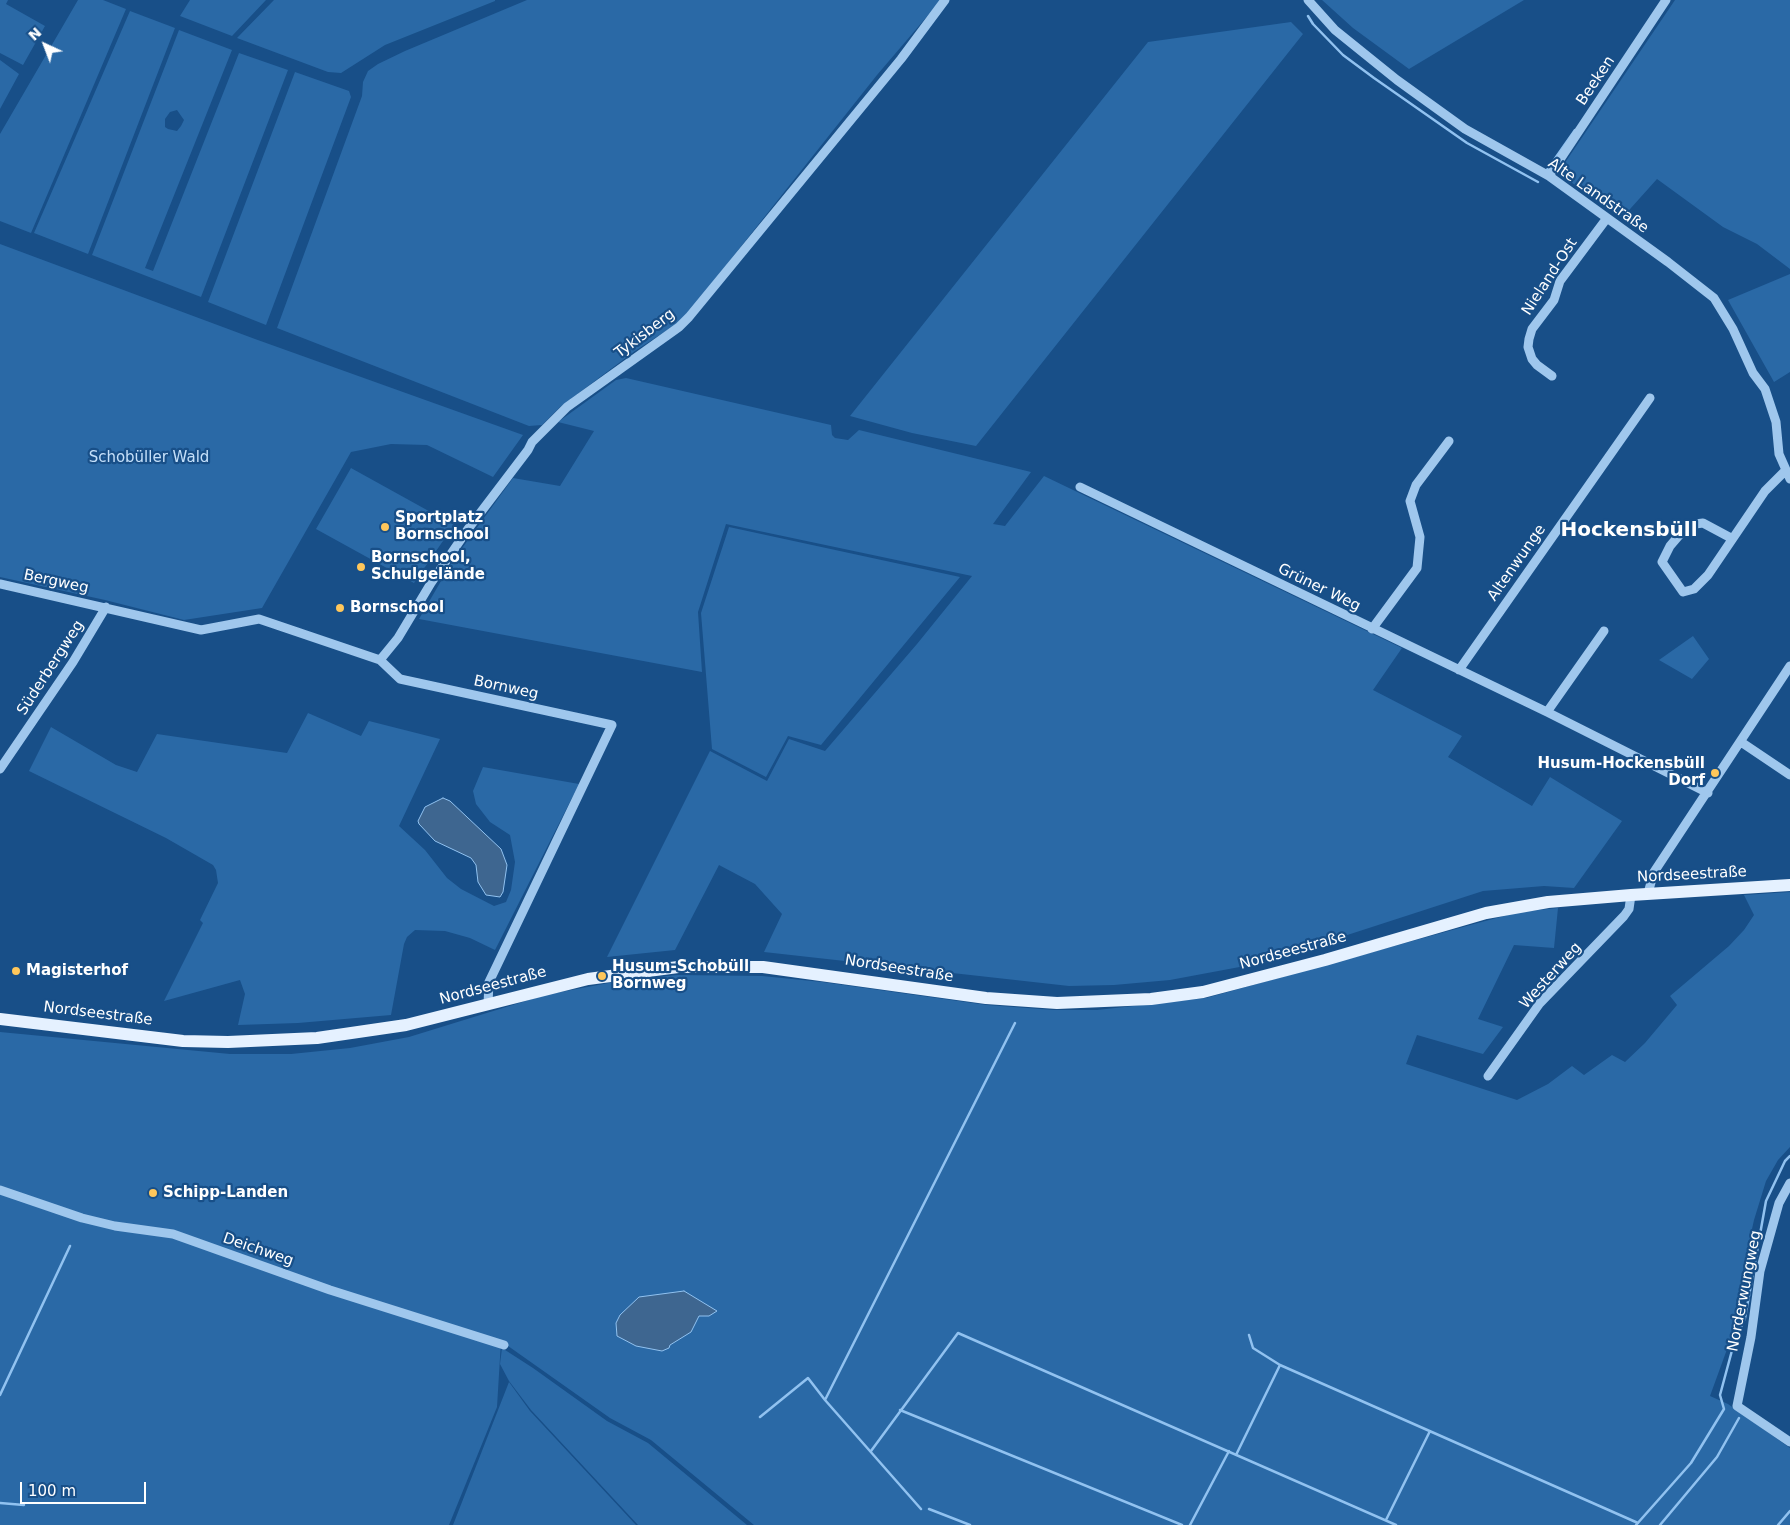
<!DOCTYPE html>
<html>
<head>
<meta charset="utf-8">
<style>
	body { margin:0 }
	#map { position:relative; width:1790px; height:1525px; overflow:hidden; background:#184f88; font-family:"DejaVu Sans",sans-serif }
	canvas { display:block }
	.north { position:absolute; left:20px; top:20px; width:50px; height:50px; -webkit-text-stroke:4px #184f88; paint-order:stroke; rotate:317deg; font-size:14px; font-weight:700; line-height:20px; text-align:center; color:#fff }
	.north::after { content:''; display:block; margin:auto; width:18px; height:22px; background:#fff; clip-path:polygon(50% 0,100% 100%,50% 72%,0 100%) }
	.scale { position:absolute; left:20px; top:1482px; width:126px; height:22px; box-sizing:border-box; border:2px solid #fff; border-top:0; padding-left:6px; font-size:15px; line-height:18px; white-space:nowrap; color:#fff; -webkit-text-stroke:4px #184f88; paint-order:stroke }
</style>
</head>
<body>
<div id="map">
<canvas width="1790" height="1525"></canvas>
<div class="north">N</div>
<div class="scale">100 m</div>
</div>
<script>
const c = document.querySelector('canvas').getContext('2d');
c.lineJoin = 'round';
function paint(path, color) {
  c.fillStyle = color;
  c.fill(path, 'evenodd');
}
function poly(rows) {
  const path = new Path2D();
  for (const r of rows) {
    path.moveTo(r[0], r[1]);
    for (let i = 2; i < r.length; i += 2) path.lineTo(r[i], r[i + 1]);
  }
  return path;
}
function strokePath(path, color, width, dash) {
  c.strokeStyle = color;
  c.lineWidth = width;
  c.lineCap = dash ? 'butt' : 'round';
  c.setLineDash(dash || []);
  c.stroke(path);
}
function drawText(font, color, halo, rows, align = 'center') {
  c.font = font + ' "DejaVu Sans",sans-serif';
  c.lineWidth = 4.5;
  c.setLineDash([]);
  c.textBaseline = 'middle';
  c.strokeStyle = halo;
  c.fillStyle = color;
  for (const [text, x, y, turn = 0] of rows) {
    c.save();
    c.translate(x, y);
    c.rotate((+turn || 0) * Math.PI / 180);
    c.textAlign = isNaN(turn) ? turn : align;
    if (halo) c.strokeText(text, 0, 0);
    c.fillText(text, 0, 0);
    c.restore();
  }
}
paint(poly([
	[0,0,8,0,6,4,45,26,23,65,0,53],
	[78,0,103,0,126,9,31,233,0,221,0,134],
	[190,0,266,0,232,36,180,16],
	[274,0,495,0,495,1,385,45,341,73,328,72,237,38],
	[527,0,941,0,877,75,689,312,675,325,635,351,560,407,542,425,529,426,277,328,362,96,363,82,368,71,378,64,405,51],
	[1322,0,1524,0,1409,69,1353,28],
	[1675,0,1790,0,1790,269,1757,244,1723,227,1657,179,1622,218,1558,173],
	[130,11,175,28,88,254,34,233],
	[1291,22,1303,34,976,446,912,433,850,416,1148,42],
	[179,30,232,50,145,268,153,271,239,53,288,70,201,297,92,255],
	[177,110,184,120,181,126,177,131,168,129,165,127,165,119,170,112],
	[0,60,19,74,0,109],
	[295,72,349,91,351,97,266,325,208,302],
	[0,244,255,339,523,435,493,477,427,445,391,444,351,452,262,608,184,620,105,600,0,577],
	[1790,274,1790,372,1774,382,1728,300],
	[626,378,831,425,832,435,835,438,848,440,859,430,1031,472,993,524,1005,526,1044,476,1402,648,1373,690,1462,736,1448,757,1532,806,1550,777,1622,821,1574,888,1544,886,1483,891,1261,963,1170,980,1114,985,1069,986,764,952,782,914,755,884,719,865,675,950,607,957,710,751,767,781,789,739,825,751,917,644,972,576,726,524,698,612,702,672,419,619,452,562,513,478,560,486,594,431,558,422,616,380],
	[351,468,454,525,414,583,316,529],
	[729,527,960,577,821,745,788,736,766,777,712,749,701,613],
	[1693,636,1709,659,1692,679,1659,660],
	[308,713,361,736,369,721,440,739,399,826,425,850,447,878,461,889,494,906,506,902,511,890,515,862,510,835,490,822,476,804,473,791,483,767,579,784,495,950,470,938,445,931,415,930,407,937,404,944,391,1015,298,1023,238,1025,245,994,240,980,164,1001,203,923,200,920,218,883,216,870,213,865,166,838,29,771,51,727,116,765,137,772,157,734,287,753],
	[1790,892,1790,1147,1778,1160,1766,1181,1754,1220,1744,1265,1734,1330,1710,1396,1728,1404,1790,1448,1790,1525,754,1525,651,1440,610,1418,501,1341,497,1407,449,1525,0,1525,0,1032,230,1054,291,1054,350,1048,409,1037,545,995,619,981,677,975,762,976,822,982,987,1005,1054,1010,1097,1010,1206,998,1474,924,1519,912,1558,908,1554,948,1514,945,1478,1019,1503,1027,1483,1054,1417,1035,1406,1064,1517,1100,1548,1084,1572,1066,1584,1075,1612,1055,1625,1062,1645,1043,1677,1005,1670,996,1729,946,1744,930,1754,915,1744,895],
	[502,1348,533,1368,607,1421,648,1443,747,1525,638,1525,531,1410,509,1381,500,1364],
	[509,1382,530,1411,636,1525,453,1525]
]), '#2a69a6');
const water = poly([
	[443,798,450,801,501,849,507,865,503,892,500,897,486,895,478,882,476,865,471,858,435,841,419,824,418,821,425,807,443,798],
	[684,1291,717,1311,709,1316,699,1316,691,1332,670,1345,669,1348,662,1351,636,1346,617,1336,616,1323,620,1315,639,1297,684,1291]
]);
paint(water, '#3e6690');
strokePath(water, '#91c2f0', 1);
strokePath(poly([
	[1308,16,1313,24,1343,55,1374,78,1467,143,1538,182],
	[1547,170,1575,130],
	[1249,1335,1253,1348,1280,1365,1638,1523],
	[0,1395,70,1246],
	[825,1400,1015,1023],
	[900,1410,1182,1525],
	[760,1417,808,1378,825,1400,921,1509],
	[871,1451,958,1333,1396,1525],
	[1236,1455,1280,1365],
	[0,1503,24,1505],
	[929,1509,970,1525],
	[1386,1520,1430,1431],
	[1190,1525,1229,1451],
	[1636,1525,1691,1463,1724,1409,1720,1395,1734,1343,1745,1318,1766,1201,1785,1161,1790,1156],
	[1660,1525,1717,1457,1739,1418],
	[1778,1525,1790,1511]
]), '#91c2f0', 2.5);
strokePath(poly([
	[1308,0,1335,30,1397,80,1465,129,1549,176,1668,262,1714,298,1733,329,1753,373,1765,389,1776,422,1779,454,1790,479],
	[1549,176,1666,0],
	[1552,376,1537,365,1532,359,1528,347,1529,339,1532,329,1554,300,1560,281,1607,218],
	[1080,487,1547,712,1708,793],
	[1731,538,1703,523,1688,525,1670,546,1662,562,1683,592,1694,589,1708,575,1765,491,1786,470],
	[0,584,201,630,259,619,380,660,400,679,612,725,489,982,488,1004],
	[1372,629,1417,568,1420,537,1410,501,1416,485,1449,441],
	[380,660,398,638,431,583,468,529,528,450,532,442,567,407,679,327,689,317,901,59,945,0],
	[1459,670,1650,398],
	[1547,712,1604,631],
	[1741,742,1790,775],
	[0,769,73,662,106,607],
	[1648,893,1654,872,1790,666],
	[1488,1076,1540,1003,1624,916,1629,909,1631,895],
	[1790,1183,1779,1203,1760,1271,1751,1337,1737,1406,1790,1442],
	[0,1190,82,1218,115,1226,173,1234,330,1290,504,1345]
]), '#9fc7ed', 9);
strokePath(poly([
	[0,1019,183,1041,228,1042,317,1038,406,1025,588,979,678,967,763,967,986,998,1057,1003,1151,999,1203,992,1325,960,1486,913,1548,902,1631,895,1790,885]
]), '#e5f1ff', 12);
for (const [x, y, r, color] of [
	[385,527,5,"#ffc75b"],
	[361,567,5,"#ffc75b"],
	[340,608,5,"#ffc75b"],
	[1715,773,5,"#ffc75b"],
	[16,971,5,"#ffc75b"],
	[602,976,5,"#ffc75b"],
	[153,1193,5,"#ffc75b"]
]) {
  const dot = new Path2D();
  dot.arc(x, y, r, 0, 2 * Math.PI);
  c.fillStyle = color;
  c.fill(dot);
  strokePath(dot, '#184f88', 2);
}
drawText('15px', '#fff', '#184f88', [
	["Beeken",1596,81,-56],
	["Alte Landstraße",1598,196,35],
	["Nieland-Ost",1550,277,-57],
	["Tykisberg",645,334,-37],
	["Altenwunge",1517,563,-55],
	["Bergweg",56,582,12],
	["Grüner Weg",1319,588,26],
	["Süderbergweg",51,668,-57],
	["Bornweg",506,688,12],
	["Nordseestraße",1692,875,-3],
	["Nordseestraße",1293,951,-15],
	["Nordseestraße",899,969,9],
	["Westerweg",1551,976,-48],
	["Nordseestraße",493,986,-15],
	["Nordseestraße",98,1014,7],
	["Deichweg",258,1250,19],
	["Norderwungweg",1745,1291,-79]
]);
drawText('15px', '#c5e0fa', '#184f88', [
	["Schobüller Wald",149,458]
]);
drawText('bold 15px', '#fff', '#184f88', [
	["Sportplatz",395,518],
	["Bornschool",395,535],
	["Bornschool,",371,558],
	["Schulgelände",371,575],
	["Bornschool",350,608],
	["Husum-Hockensbüll",1705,764,"right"],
	["Dorf",1705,781,"right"],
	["Husum-Schobüll",612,967],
	["Bornweg",612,984],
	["Magisterhof",26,971],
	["Schipp-Landen",163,1193]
], 'left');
drawText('bold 20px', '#fff', '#184f88', [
	["Hockensbüll",1629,531]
]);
</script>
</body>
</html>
